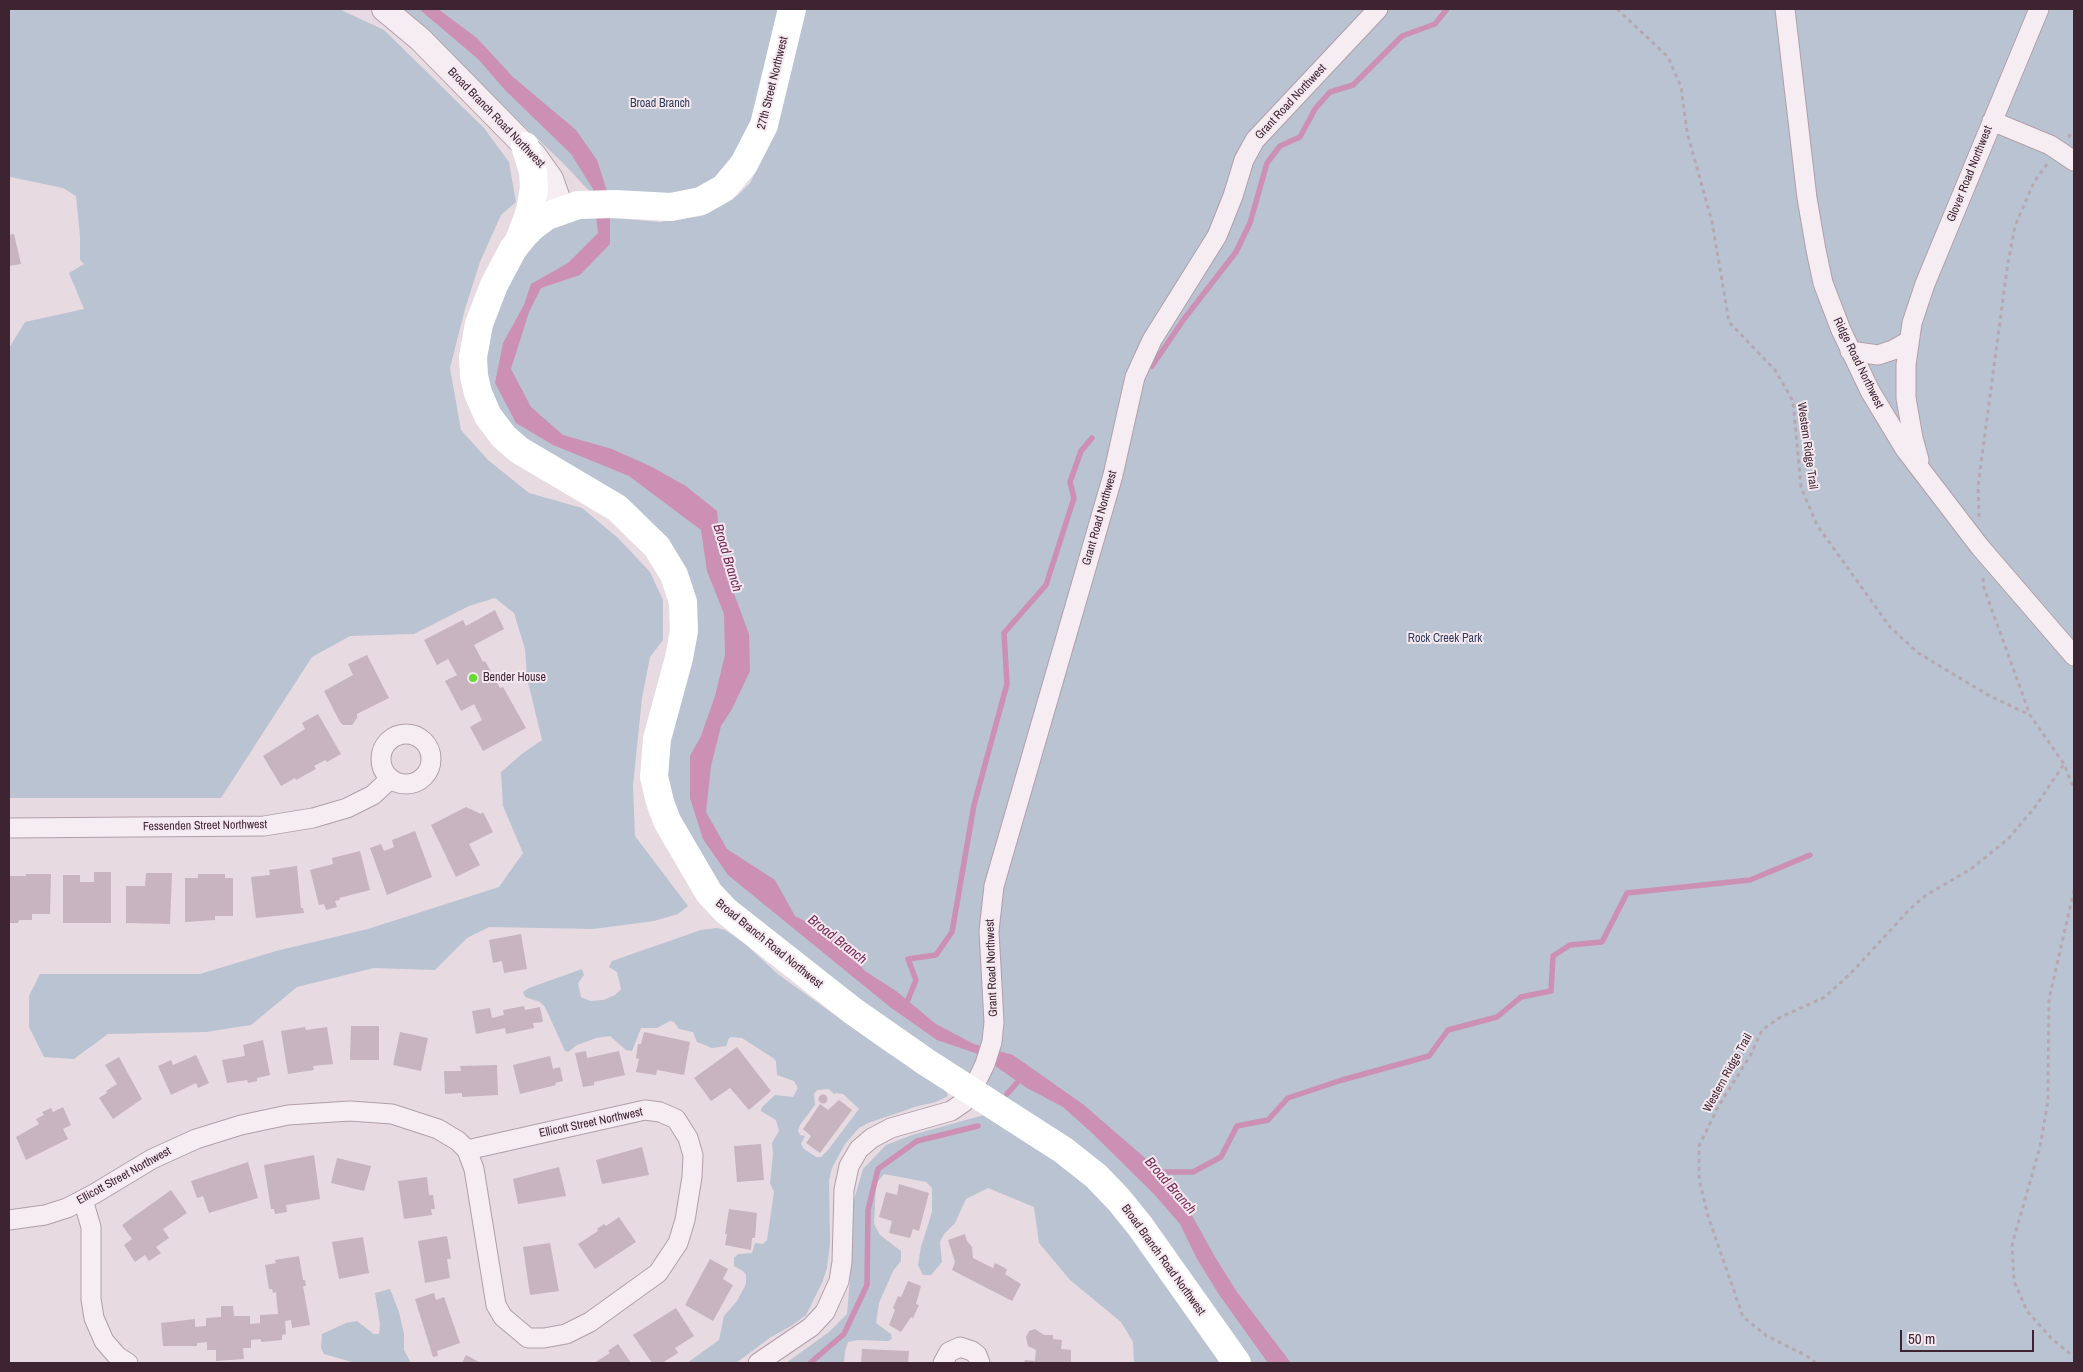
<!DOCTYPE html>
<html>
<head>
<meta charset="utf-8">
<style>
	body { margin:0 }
	#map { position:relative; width:2083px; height:1372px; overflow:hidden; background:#e7dae1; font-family:"Archivo Narrow",sans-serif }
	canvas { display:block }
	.frame { position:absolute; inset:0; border:10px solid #3e2331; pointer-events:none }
	.scale { position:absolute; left:1900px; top:1330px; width:134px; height:22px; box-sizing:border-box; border:2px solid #3e2331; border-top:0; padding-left:6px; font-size:15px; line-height:18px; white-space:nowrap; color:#3e2331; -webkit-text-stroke:4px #f5e9f0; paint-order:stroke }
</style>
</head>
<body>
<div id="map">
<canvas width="2083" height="1372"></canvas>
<div class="frame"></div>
<div class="scale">50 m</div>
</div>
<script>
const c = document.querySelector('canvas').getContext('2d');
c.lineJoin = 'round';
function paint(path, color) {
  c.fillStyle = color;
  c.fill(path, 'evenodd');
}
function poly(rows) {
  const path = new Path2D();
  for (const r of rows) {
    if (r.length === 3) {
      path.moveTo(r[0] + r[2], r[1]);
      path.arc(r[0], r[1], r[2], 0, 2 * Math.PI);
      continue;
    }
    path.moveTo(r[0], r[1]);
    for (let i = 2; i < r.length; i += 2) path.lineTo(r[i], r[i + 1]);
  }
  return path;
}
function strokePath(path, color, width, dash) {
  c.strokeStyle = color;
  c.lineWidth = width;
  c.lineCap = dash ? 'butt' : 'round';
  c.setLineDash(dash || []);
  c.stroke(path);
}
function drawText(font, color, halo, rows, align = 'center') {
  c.font = font + ' "Archivo Narrow",sans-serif';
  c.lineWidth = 4;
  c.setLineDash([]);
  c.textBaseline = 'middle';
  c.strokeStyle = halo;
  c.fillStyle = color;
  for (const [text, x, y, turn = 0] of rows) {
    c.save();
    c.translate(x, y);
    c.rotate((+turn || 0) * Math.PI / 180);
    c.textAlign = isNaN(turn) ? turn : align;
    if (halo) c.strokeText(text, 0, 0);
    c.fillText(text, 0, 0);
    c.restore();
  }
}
paint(poly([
	[9,9,339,9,384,30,484,128,509,162,516,202,501,215,480,262,465,309,450,368,461,430,488,460,529,493,582,508,618,538,650,572,663,600,663,640,650,657,642,698,633,785,635,836,688,906,678,914,654,921,593,929,489,927,467,938,435,970,374,968,297,987,251,1025,206,1032,108,1034,74,1059,44,1057,29,1027,29,996,40,974,200,974,276,951,368,929,499,887,523,853,503,806,501,772,523,753,542,740,527,678,525,649,514,613,495,598,469,606,414,634,350,636,312,657,221,798,9,798,9,348,25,322,84,309,69,273,84,264,80,260,80,236,76,196,63,188,10,177,9,174],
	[402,9,787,9,771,89,728,178,676,201,590,192,564,164,448,54,418,21],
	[805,9,2074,9,2074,1363,1246,1363,1105,1171,839,994,720,891,673,813,661,749,682,686,661,539,514,437,488,397,486,328,522,257,553,226,581,215,659,222,702,216,738,195,750,183,772,140],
	[717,928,725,930,745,944,779,975,882,1049,946,1091,948,1096,936,1102,918,1106,868,1123,859,1128,845,1144,832,1168,829,1180,830,1244,827,1268,822,1283,806,1315,791,1326,771,1337,736,1363,687,1363,719,1340,724,1316,737,1301,746,1284,746,1275,743,1271,734,1266,734,1258,738,1254,752,1253,755,1243,763,1244,767,1240,774,1192,770,1183,773,1154,772,1143,779,1131,776,1120,761,1111,762,1107,775,1095,793,1097,798,1088,794,1081,777,1075,776,1061,773,1058,742,1038,732,1037,729,1038,726,1046,712,1048,697,1042,693,1032,679,1029,674,1022,670,1021,657,1028,641,1028,632,1051,626,1050,610,1036,596,1038,577,1045,568,1052,565,1051,545,1007,540,1002,525,997,523,992,529,988,582,969,584,975,578,983,581,997,590,1001,603,1000,615,995,621,989,617,972,609,967,612,961,701,930],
	[829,1089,834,1094,836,1093,843,1094,859,1109,828,1150,821,1157,816,1157,804,1149,801,1144,805,1136,800,1135,798,1131,800,1125,815,1105,814,1094,817,1090],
	[984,1115,1076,1174,1128,1227,1224,1363,1134,1363,1133,1342,1121,1322,1070,1280,1039,1243,1034,1207,988,1188,966,1199,955,1223,944,1234,940,1242,942,1262,931,1275,923,1275,918,1265,921,1247,932,1212,932,1188,926,1182,884,1174,876,1184,874,1224,880,1235,901,1251,901,1261,893,1271,879,1303,876,1323,891,1334,892,1339,888,1341,858,1340,848,1342,845,1351,844,1363,786,1363,829,1332,847,1314,852,1256,853,1203,863,1169,886,1145,912,1135],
	[390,1289,399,1312,404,1334,404,1350,411,1363,355,1363,324,1354,321,1348,322,1334,346,1323,357,1321,374,1334,379,1334,380,1324,375,1293]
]), '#bac3d2');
paint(poly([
	[419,9,438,9,477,38,513,77,576,130,597,160,610,200,610,244,580,275,541,288,529,312,511,369,531,407,563,435,612,449,650,466,686,486,717,511,721,552,733,591,749,634,750,671,732,709,721,726,711,766,706,812,727,849,775,880,795,916,836,937,865,971,896,991,936,1024,974,1044,1013,1055,1084,1105,1174,1183,1215,1257,1237,1292,1291,1363,1268,1363,1220,1296,1197,1259,1180,1224,1153,1193,1091,1132,1063,1107,1027,1088,978,1054,937,1040,890,1007,728,875,703,839,690,798,690,756,701,736,715,696,725,655,724,614,707,571,701,530,629,476,553,445,516,423,495,383,503,343,524,305,531,284,568,263,598,233,593,189,571,154,505,90,478,59]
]), '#cc90b5');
strokePath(poly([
	[1152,366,1184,319,1236,252,1250,223,1267,163,1280,146,1300,137,1315,109,1330,92,1353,85,1402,36,1435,24,1447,9],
	[905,1007,916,980,908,959,936,955,952,932,974,805,1007,684,1004,633,1046,585,1074,498,1070,482,1081,451,1092,438],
	[1007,1094,1022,1077],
	[1158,1178,1161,1172,1193,1172,1221,1157,1237,1126,1268,1120,1288,1098,1342,1080,1429,1056,1448,1030,1497,1017,1521,997,1551,991,1553,956,1570,945,1602,942,1627,893,1750,880,1810,855],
	[810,1363,844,1334,867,1285,868,1210,878,1169,917,1141,978,1126]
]), '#cc90b5', 5.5);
paint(poly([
	[14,234,21,264,9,266,9,235],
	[495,610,504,629,474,645,483,662,485,661,500,688,503,687,526,728,483,751,470,727,482,720,474,704,461,711,445,681,457,675,448,659,437,665,424,640,463,620,466,626],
	[367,655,389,698,357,714,357,718,352,725,343,725,340,722,324,691,353,675,348,664],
	[318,714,341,754,327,762,325,760,314,766,316,769,296,780,295,778,281,786,263,756,305,729,302,723],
	[466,807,481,814,483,812,493,832,469,844,480,865,456,877,431,825],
	[415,831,432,877,387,895,370,848,381,844,384,851,394,847,392,840],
	[360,851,370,890,339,898,340,900,335,901,337,907,326,910,324,904,319,905,310,870,333,864,332,858],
	[297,866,301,908,303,908,304,913,256,918,251,877,270,875,269,870],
	[94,872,111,872,111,923,63,923,63,875,80,875,80,882,94,882],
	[146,873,172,873,170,924,126,923,126,886,145,886],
	[26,874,51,874,50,914,32,914,32,920,19,920,18,923,9,923,9,876,26,876],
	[198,874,225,874,225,878,233,878,233,916,215,916,215,920,185,922,185,878,198,878],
	[521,934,527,969,504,973,502,961,493,963,489,940],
	[524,1006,525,1010,540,1007,543,1022,533,1023,534,1028,506,1034,505,1028,476,1034,472,1011,490,1008,492,1018,504,1015,503,1010],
	[351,1026,379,1026,379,1060,350,1060],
	[305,1027,306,1030,327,1027,333,1064,313,1066,314,1070,288,1074,281,1031],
	[400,1032,428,1038,421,1071,393,1065],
	[644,1032,690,1042,684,1075,657,1070,656,1075,636,1072,639,1059,636,1058,638,1044,641,1044],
	[263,1040,270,1075,257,1078,257,1081,248,1083,247,1080,227,1083,222,1060,245,1056,243,1045],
	[737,1047,771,1091,749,1110,730,1088,711,1101,694,1078],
	[586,1051,587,1058,619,1051,625,1075,594,1082,594,1085,583,1087,575,1053],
	[196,1055,209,1083,198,1088,196,1083,171,1095,158,1066,171,1060,173,1065],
	[550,1056,553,1069,560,1067,563,1081,555,1083,556,1085,520,1094,513,1065],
	[119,1057,142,1099,113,1119,99,1098,107,1093,106,1091,117,1084,105,1065],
	[497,1065,498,1095,462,1097,462,1093,445,1094,444,1071,461,1071,460,1066],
	[823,1099,4.5],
	[839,1100,852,1110,820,1153,806,1143,811,1136,803,1129,820,1104,828,1110],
	[63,1107,71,1125,63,1129,68,1139,26,1160,16,1137,39,1124,36,1119,44,1115,42,1112,51,1108,53,1112],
	[761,1144,764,1180,737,1182,734,1146],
	[642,1147,649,1175,602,1184,596,1160],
	[314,1155,320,1199,286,1205,287,1212,275,1214,274,1209,271,1209,264,1165],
	[337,1158,371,1166,364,1191,331,1183],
	[248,1162,258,1198,209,1213,203,1196,197,1198,191,1181],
	[559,1167,566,1196,518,1204,513,1179],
	[427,1177,429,1195,433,1195,435,1209,431,1209,432,1215,404,1219,398,1181],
	[899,1184,929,1193,919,1231,913,1229,910,1238,889,1233,892,1221,879,1217,886,1192,897,1195],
	[171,1190,187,1213,163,1229,169,1238,156,1247,161,1253,149,1261,145,1255,135,1262,124,1245,132,1239,122,1225],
	[729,1209,757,1213,755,1238,752,1238,751,1250,725,1245,727,1234,725,1234],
	[619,1217,636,1242,595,1269,578,1244,598,1231,597,1229,604,1224,606,1226],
	[965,1234,967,1241,972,1247,973,1258,993,1268,995,1263,1005,1268,1007,1270,1005,1274,1021,1284,1012,1301,952,1270,955,1262,948,1240],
	[447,1236,451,1259,447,1259,450,1278,425,1283,418,1241],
	[363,1237,369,1273,339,1279,332,1242],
	[550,1243,559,1291,530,1295,523,1247],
	[299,1256,303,1280,305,1280,306,1286,303,1286,310,1325,292,1328,291,1320,285,1321,286,1334,282,1335,282,1340,261,1342,261,1339,251,1340,251,1348,243,1348,244,1359,216,1361,216,1350,207,1350,207,1342,197,1343,197,1346,163,1346,161,1323,195,1319,195,1327,206,1326,206,1318,221,1317,221,1306,233,1306,234,1316,250,1316,250,1324,260,1323,260,1315,278,1314,276,1292,273,1293,272,1289,269,1289,265,1265,276,1263,275,1260],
	[710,1259,728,1269,723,1279,733,1285,713,1321,685,1305],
	[908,1281,921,1286,916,1304,919,1305,913,1318,911,1317,901,1332,889,1325,895,1310,893,1308,898,1296,901,1297],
	[434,1293,436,1300,444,1297,460,1343,437,1351,438,1356,433,1357,415,1299],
	[676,1308,694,1336,675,1348,678,1353,662,1363,652,1363,633,1335],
	[1035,1329,1044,1335,1053,1335,1053,1339,1062,1340,1061,1349,1071,1350,1071,1363,1024,1363,1025,1360,1035,1361,1036,1350,1028,1346,1026,1337,1029,1331],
	[618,1344,631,1363,594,1363,610,1353,608,1351],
	[862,1349,909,1351,908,1363,861,1363],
	[466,1355,481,1363,462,1363]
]), '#c7b4be');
const minor = poly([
	[1785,9,1807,198,1816,250,1823,283,1841,330,1870,391,1905,449,1980,547,2074,656],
	[1992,121,2050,145,2074,161],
	[1850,351,1878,355,1893,350,1909,341],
	[1919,460,1913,438,1906,398,1906,365,1912,323,1925,284,2039,9],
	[406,759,25],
	[9,828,264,826,313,818,347,808,373,795,390,779],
	[645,1110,660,1112,676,1119,688,1138,693,1155,692,1177,685,1220,678,1243,658,1273,590,1322,566,1334,544,1338,528,1338,503,1317,496,1305,474,1169,467,1150,645,1110],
	[83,1200,91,1227,91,1299,94,1318,104,1341,117,1356,128,1363],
	[9,1220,45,1215,67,1208,94,1194,152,1159,196,1139,241,1125,288,1115,350,1111,392,1114,438,1129,458,1141,467,1150],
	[758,1363,811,1327,825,1312,839,1281,842,1262,844,1190,849,1166,859,1149,872,1138,891,1128,951,1111,964,1102,972,1091,985,1064,992,1042,994,1022,989,931,994,886,1113,475,1135,377,1152,340,1217,236,1233,196,1244,160,1255,140,1378,9],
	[943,1363,949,1352,960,1347,972,1351,977,1355,980,1363]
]);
const tertiary = poly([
	[384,9,420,39,534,155,551,179,562,210]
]);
strokePath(minor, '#b19fa9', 21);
strokePath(tertiary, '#b19fa9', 26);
strokePath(poly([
	[1617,9,1668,57,1681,87,1687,132,1712,222,1729,322,1775,370,1793,401,1801,487,1817,525,1890,627,1918,653,1990,696,2030,715],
	[2068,137,2074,132],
	[1979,517,1978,486,2007,269,2015,226,2034,182,2047,164],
	[1983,578,1984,588,2030,715,2064,764,2074,789],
	[2074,890,2049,999,2048,1100,2040,1147,2012,1245,2014,1281,2027,1311,2051,1338,2074,1357],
	[1816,1363,1807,1356,1767,1336,1743,1317,1708,1216,1699,1179,1699,1146,1718,1107,1750,1056,1762,1030,1779,1018,1825,997,1852,972,1909,910,1926,895,1971,869,2008,839,2035,807,2064,764]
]), '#b7a8b0', 3, [4, 4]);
strokePath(minor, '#f5edf1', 19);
strokePath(tertiary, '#f5edf1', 24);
strokePath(poly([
	[792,9,764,125,744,164,724,188,701,201,671,207,615,204,578,205,547,216,532,227,525,234,513,249,494,285,479,324,473,357,474,376,478,393,488,416,504,437,519,450,617,508,657,547,674,575,683,602,684,631,679,658,657,739,654,777,660,802,667,821,709,893,726,911,853,1011,926,1062,1063,1150,1096,1176,1119,1200,1140,1226,1237,1363],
	[520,238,530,211,534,188,533,172,525,146]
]), '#fff', 28);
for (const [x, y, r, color] of [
	[473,678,5,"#62dc2f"]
]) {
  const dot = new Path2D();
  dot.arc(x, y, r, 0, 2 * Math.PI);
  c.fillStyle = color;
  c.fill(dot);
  strokePath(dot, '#f5e9f0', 2);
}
drawText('12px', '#3e2331', '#f5e9f0', [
	["27th Street Northwest",773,83,-76],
	["Grant Road Northwest",1291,102,-47],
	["Broad Branch Road Northwest",496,118,46],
	["Glover Road Northwest",1970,174,-68],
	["Ridge Road Northwest",1858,363,64],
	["Western Ridge Trail",1807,446,82],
	["Grant Road Northwest",1100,518,-74],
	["Fessenden Street Northwest",205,826,-1],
	["Broad Branch Road Northwest",769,944,39],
	["Grant Road Northwest",992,968,-92],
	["Western Ridge Trail",1728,1073,-61],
	["Ellicott Street Northwest",591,1123,-12],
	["Ellicott Street Northwest",124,1176,-29],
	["Broad Branch Road Northwest",1163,1260,54]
]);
drawText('12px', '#2f3d5b', '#f5e9f0', [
	["Broad Branch",660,104],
	["Rock Creek Park",1445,639]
]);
drawText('12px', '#3e2331', '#f5e9f0', [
	["Bender House",483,678]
], 'left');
drawText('italic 14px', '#762956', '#f5e9f0', [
	["Broad Branch",727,558,73],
	["Broad Branch",837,940,38],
	["Broad Branch",1170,1186,49]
]);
</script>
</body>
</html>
